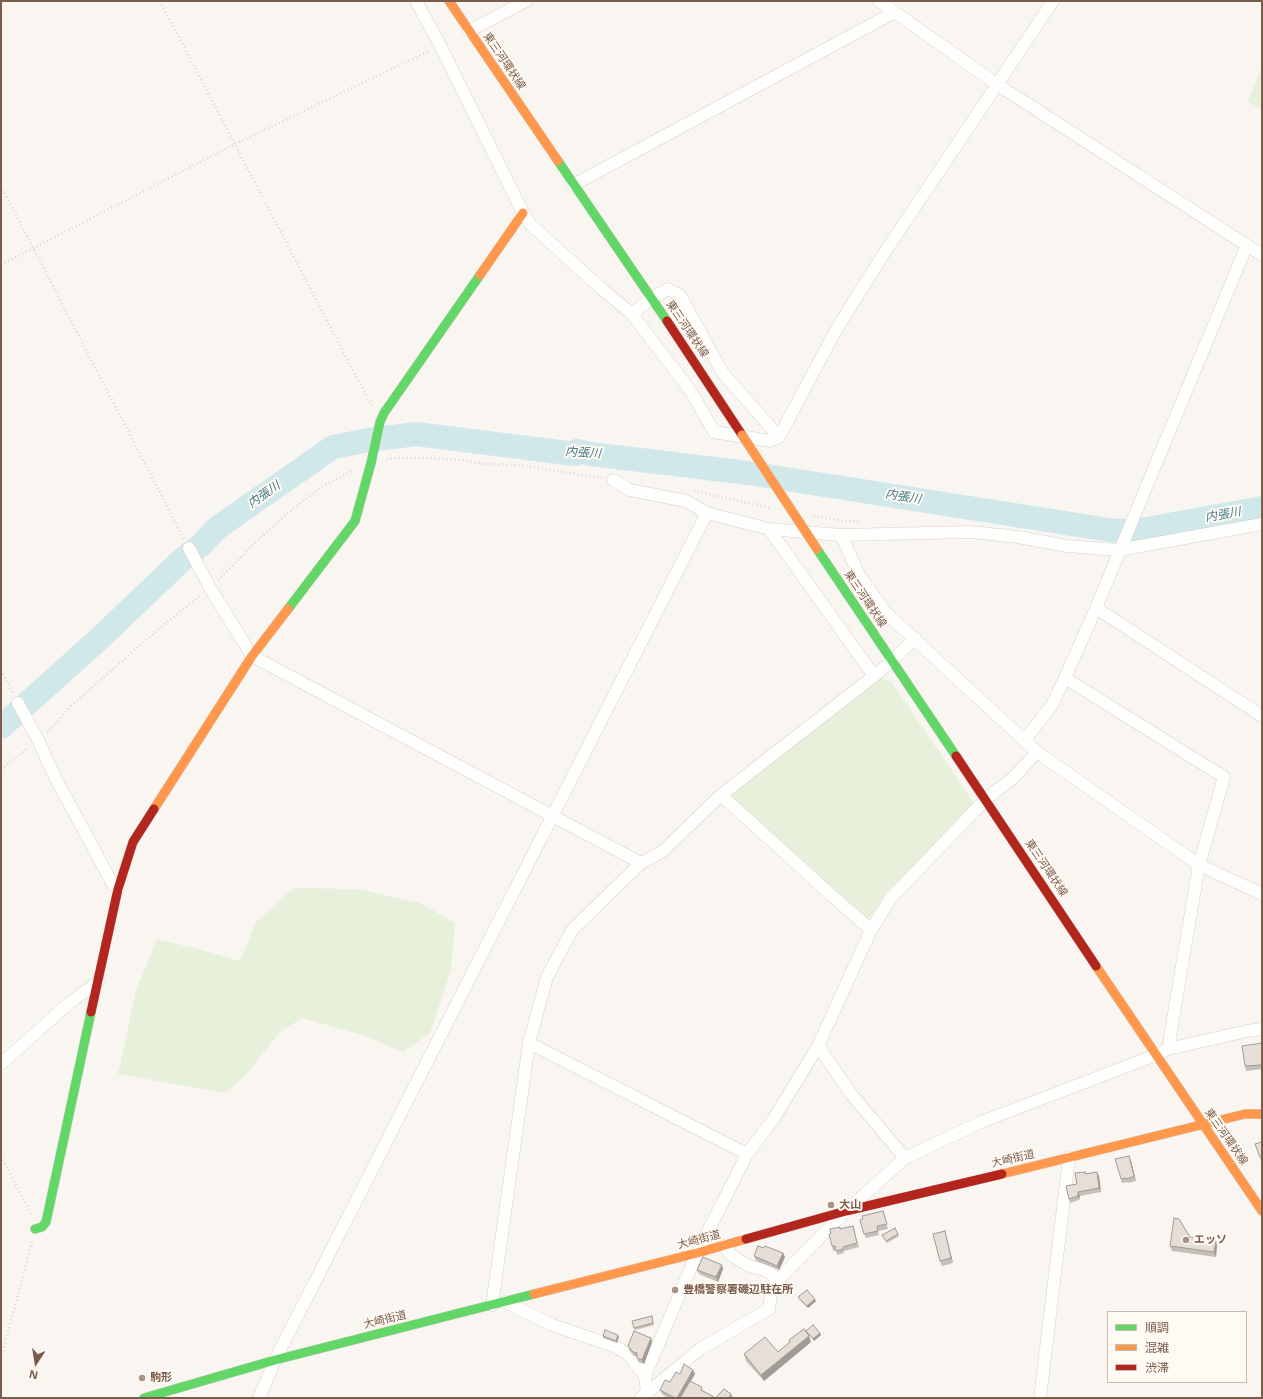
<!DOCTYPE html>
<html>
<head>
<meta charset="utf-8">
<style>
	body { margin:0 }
	#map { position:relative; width:1263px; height:1399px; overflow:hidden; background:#f9f5f0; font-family:"Noto Sans","Noto Sans JP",sans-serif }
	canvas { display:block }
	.frame { position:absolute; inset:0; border:2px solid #7a5c4d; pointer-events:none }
	.legend { position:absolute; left:1107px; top:1311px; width:140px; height:72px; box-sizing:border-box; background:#fffaf3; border:1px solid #cabbb1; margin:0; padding:5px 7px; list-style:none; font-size:12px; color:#7a5c4d }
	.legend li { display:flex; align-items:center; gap:8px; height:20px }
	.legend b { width:20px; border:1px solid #cabbb1 }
	.north { position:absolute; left:16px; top:1343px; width:40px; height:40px; -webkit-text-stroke:3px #fffaf3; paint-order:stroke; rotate:192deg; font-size:11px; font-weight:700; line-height:16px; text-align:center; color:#7a5c4d }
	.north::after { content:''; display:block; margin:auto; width:14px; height:18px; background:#7a5c4d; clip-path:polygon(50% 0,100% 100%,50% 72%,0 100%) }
</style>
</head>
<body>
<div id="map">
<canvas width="1263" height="1399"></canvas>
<div class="frame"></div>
<ul class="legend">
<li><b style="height:5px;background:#63d668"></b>順調</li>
<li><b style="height:5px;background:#ff974d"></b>混雑</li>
<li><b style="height:5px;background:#b3261e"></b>渋滞</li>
</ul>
<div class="north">N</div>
</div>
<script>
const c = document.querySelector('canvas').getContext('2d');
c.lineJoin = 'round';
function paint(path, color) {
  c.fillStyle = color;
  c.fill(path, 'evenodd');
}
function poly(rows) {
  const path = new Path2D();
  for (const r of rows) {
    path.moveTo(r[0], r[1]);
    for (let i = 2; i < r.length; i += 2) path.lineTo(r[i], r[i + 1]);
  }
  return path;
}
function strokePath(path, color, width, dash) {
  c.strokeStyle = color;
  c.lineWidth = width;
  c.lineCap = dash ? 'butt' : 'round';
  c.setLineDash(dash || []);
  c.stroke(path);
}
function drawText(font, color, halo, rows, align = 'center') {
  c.font = font + ' "Noto Sans","Noto Sans JP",sans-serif';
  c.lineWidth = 4;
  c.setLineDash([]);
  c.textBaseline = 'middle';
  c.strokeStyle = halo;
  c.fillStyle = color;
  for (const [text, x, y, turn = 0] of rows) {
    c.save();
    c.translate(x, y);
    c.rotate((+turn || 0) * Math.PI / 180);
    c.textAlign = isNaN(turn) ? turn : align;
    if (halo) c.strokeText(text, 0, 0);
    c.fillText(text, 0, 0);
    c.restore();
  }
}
paint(poly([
	[1262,67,1262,109,1248,102],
	[877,677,891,681,975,805,887,891,869,919,805,864,731,796],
	[294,888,358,889,420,903,455,923,451,970,430,1033,403,1052,365,1036,302,1018,280,1032,245,1076,225,1093,118,1074,136,991,157,939,198,949,240,961,256,922]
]), '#e7f0db');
strokePath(poly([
	[1,727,99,639,184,558,201,545,217,528,333,447,369,440,416,434,575,454,577,451,591,454,748,473,1116,531,1141,530,1262,508]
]), '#d0e8ea', 24);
const street = poly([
	[416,1,440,45,523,213,531,225,603,290,632,314,652,298,668,289,680,295,722,372,779,437,836,330,881,258,1053,1],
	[879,1,998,85,1262,255],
	[469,31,526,1],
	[573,185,895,12],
	[632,314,692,393,714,432,770,441,779,437],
	[613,480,630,490,686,501,707,513,769,529,874,676,892,661,915,638],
	[769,529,841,535,971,532,1018,537,1067,546,1119,550,1262,524],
	[189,548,210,588,252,656,641,863],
	[1096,608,1262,716],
	[1065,678,1224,777,1199,865,1168,1049],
	[18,703,38,740,56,779,89,840,113,885,118,889],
	[1024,741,1052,705,1065,678,1096,608,1247,245],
	[1037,752,1199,865,1262,894],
	[721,795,829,893,871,930],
	[529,1043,747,1154],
	[818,1046,852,1095,905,1158],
	[1,1064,68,1004,98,982],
	[724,1246,731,1255,749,1266,768,1271,778,1280],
	[505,1302,552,1325,614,1346,628,1354,645,1376],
	[492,1305,529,1043,547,977,572,930,641,863,663,851,721,795,874,676],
	[647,1393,645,1376,697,1253,747,1154,773,1120,818,1046,871,930,891,898,985,800,996,791,1013,778,1037,752,886,613,859,575,841,535],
	[259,1398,275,1360,707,513],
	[641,1398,700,1349,769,1309,772,1286,846,1211,905,1158,981,1122,1156,1055,1168,1049,1247,1031,1262,1029],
	[1040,1398,1069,1158]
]);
const fast = poly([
	[558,161,667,321],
	[817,549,956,756],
	[288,609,355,521,371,463,380,422,384,413,480,275],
	[35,1229,42,1227,46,1222,91,1012],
	[144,1398,275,1360,534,1294]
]);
const slow = poly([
	[449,1,558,161],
	[480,275,523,213],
	[154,809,252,656,288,609],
	[1096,966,1262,1211],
	[1002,1174,1245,1114,1262,1114],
	[534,1294,697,1253,746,1239]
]);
const jam = poly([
	[667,321,742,435],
	[956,756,1096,966],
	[91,1012,118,889,133,842,154,809],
	[746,1239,846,1211,1002,1174]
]);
strokePath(street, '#d7d1cb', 13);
strokePath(fast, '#d9d2cb', 10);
strokePath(slow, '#d9d2cb', 10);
strokePath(jam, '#d9d2cb', 10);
strokePath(poly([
	[160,1,369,401,373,405],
	[1,186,184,539],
	[1,265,235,144,429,51],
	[387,460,393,458,424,458,462,460,485,464,520,465,602,478],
	[694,491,771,508],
	[814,516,844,521,860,521],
	[218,580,260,538,293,509,321,487,354,470],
	[1,670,13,693],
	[47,733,71,706,161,627,201,595],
	[1,770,29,747],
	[1,1156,32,1216],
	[1,1359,32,1242]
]), '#dcd5d0', 2.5, [1, 3]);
strokePath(street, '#fefefd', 12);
strokePath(fast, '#63d668', 9);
strokePath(slow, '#ff974d', 9);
strokePath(jam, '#b3261e', 9);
const slowBridge = poly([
	[742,435,817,549]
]);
strokePath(slowBridge, '#dad1cc', 10, []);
strokePath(slowBridge, '#ff974d', 9);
paint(poly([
	[1262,1043,1262,1069,1246,1071,1245,1066],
	[1262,1142,1262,1162,1261,1162,1260,1157],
	[1131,1161,1136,1181,1128,1183,1128,1182,1122,1183,1121,1179],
	[1086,1174,1099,1176,1101,1192,1080,1196,1079,1200,1070,1203,1069,1199,1077,1184],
	[883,1211,888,1229,878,1231,879,1235,866,1238,864,1234],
	[853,1226,859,1247,844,1251,844,1253,837,1255,836,1250,833,1251,832,1246,841,1229],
	[895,1228,899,1236,887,1243,882,1235],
	[945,1231,953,1263,942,1266,940,1261],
	[1217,1245,1216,1257,1172,1251,1170,1246],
	[783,1253,785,1257,779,1270,756,1261,754,1256],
	[722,1265,723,1269,718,1282,699,1274,697,1270],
	[798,1297,816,1301,808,1308,799,1299],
	[652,1316,654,1325,635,1330,634,1328],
	[806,1331,821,1335,814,1341,807,1333],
	[603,1336,619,1337,617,1343,603,1338],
	[789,1340,811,1342,764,1381,746,1361,744,1354,778,1352,790,1342],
	[652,1342,644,1364,638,1362,637,1357,634,1356,629,1350,628,1346],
	[693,1370,695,1374,691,1381,704,1391,714,1397,715,1398,668,1398,662,1394,660,1390,680,1374]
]), '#c6bfb9');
paint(poly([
	[1129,1156,1131,1161,1136,1181,1134,1176],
	[1097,1172,1099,1176,1101,1192,1099,1188],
	[1078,1192,1080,1196,1079,1200,1078,1196],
	[945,1231,953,1263,951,1258],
	[1216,1241,1217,1245,1216,1257,1214,1252],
	[783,1253,785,1257,779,1270,777,1266],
	[722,1265,723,1269,718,1282,716,1277],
	[815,1299,816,1301,808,1308,807,1306],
	[820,1333,821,1335,814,1341,813,1339],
	[618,1335,619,1337,617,1343,616,1341],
	[809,1336,811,1342,764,1381,761,1375],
	[651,1338,652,1342,644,1364,642,1360],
	[693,1370,695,1374,681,1398,677,1398],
	[731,1394,733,1398,729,1398]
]), '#a19b96');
const building = poly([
	[1262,1043,1262,1065,1245,1066,1242,1046,1262,1043],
	[1262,1142,1262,1157,1260,1157,1255,1144,1262,1142],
	[1129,1156,1134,1176,1127,1179,1126,1178,1121,1179,1115,1159,1129,1156],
	[1085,1172,1085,1174,1097,1172,1099,1188,1078,1192,1078,1196,1069,1199,1066,1186,1077,1184,1075,1173,1085,1172],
	[883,1211,887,1224,877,1226,878,1231,864,1234,860,1220,863,1219,862,1216,883,1211],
	[1174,1218,1179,1219,1190,1237,1216,1241,1214,1252,1170,1246,1174,1218],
	[853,1226,857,1243,843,1247,843,1249,836,1251,835,1246,832,1246,829,1234,831,1233,830,1229,840,1227,840,1229,853,1226],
	[895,1228,898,1234,886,1241,882,1235,895,1228],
	[945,1231,951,1258,940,1261,933,1234,945,1231],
	[758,1246,764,1248,765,1246,783,1253,777,1266,754,1256,758,1246],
	[703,1257,722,1265,716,1277,697,1270,703,1257],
	[807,1290,815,1299,807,1306,798,1297,807,1290],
	[652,1316,653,1323,634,1328,632,1321,652,1316],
	[813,1325,820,1333,813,1339,806,1331,813,1325],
	[804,1329,809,1336,761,1375,744,1354,765,1337,778,1352,790,1342,789,1340,804,1329],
	[605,1330,618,1335,616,1341,603,1336,605,1330],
	[634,1331,651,1338,642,1360,637,1358,637,1353,633,1352,628,1346,634,1331],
	[684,1364,693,1370,677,1398,675,1398,660,1390,665,1380,670,1382,676,1372,680,1374,684,1364],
	[690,1381,702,1387,701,1390,714,1397,714,1398,680,1398,690,1381],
	[724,1389,731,1394,729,1398,716,1398,718,1395,724,1389]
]);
paint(building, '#e6ded7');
strokePath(building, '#a19b96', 1);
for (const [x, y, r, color] of [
	[831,1205,4,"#a69286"],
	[1186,1240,4,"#a69286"],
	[675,1290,4,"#a69286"],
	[142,1378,4,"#a69286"]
]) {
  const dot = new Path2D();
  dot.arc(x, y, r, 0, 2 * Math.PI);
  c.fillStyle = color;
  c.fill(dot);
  strokePath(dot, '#fffaf3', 1.5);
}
drawText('11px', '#7a5c4d', '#fffaf3', [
	["東三河環状線",504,61,56],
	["東三河環状線",687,329,56],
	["東三河環状線",865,599,56],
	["東三河環状線",1046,868,56],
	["東三河環状線",1226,1137,55],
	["大崎街道",1013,1159,-13],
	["大崎街道",699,1240,-15],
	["大崎街道",385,1320,-14]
]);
drawText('bold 11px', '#7a5c4d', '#fffaf3', [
	["大山",839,1205],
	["エッソ",1194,1240],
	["豊橋警察署磯辺駐在所",683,1290],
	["駒形",150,1378]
], 'left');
drawText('italic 12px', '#437c86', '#fffaf3', [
	["内張川",583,453,4],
	["内張川",264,495,-35],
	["内張川",903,497,9],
	["内張川",1223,515,-10]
]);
</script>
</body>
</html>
